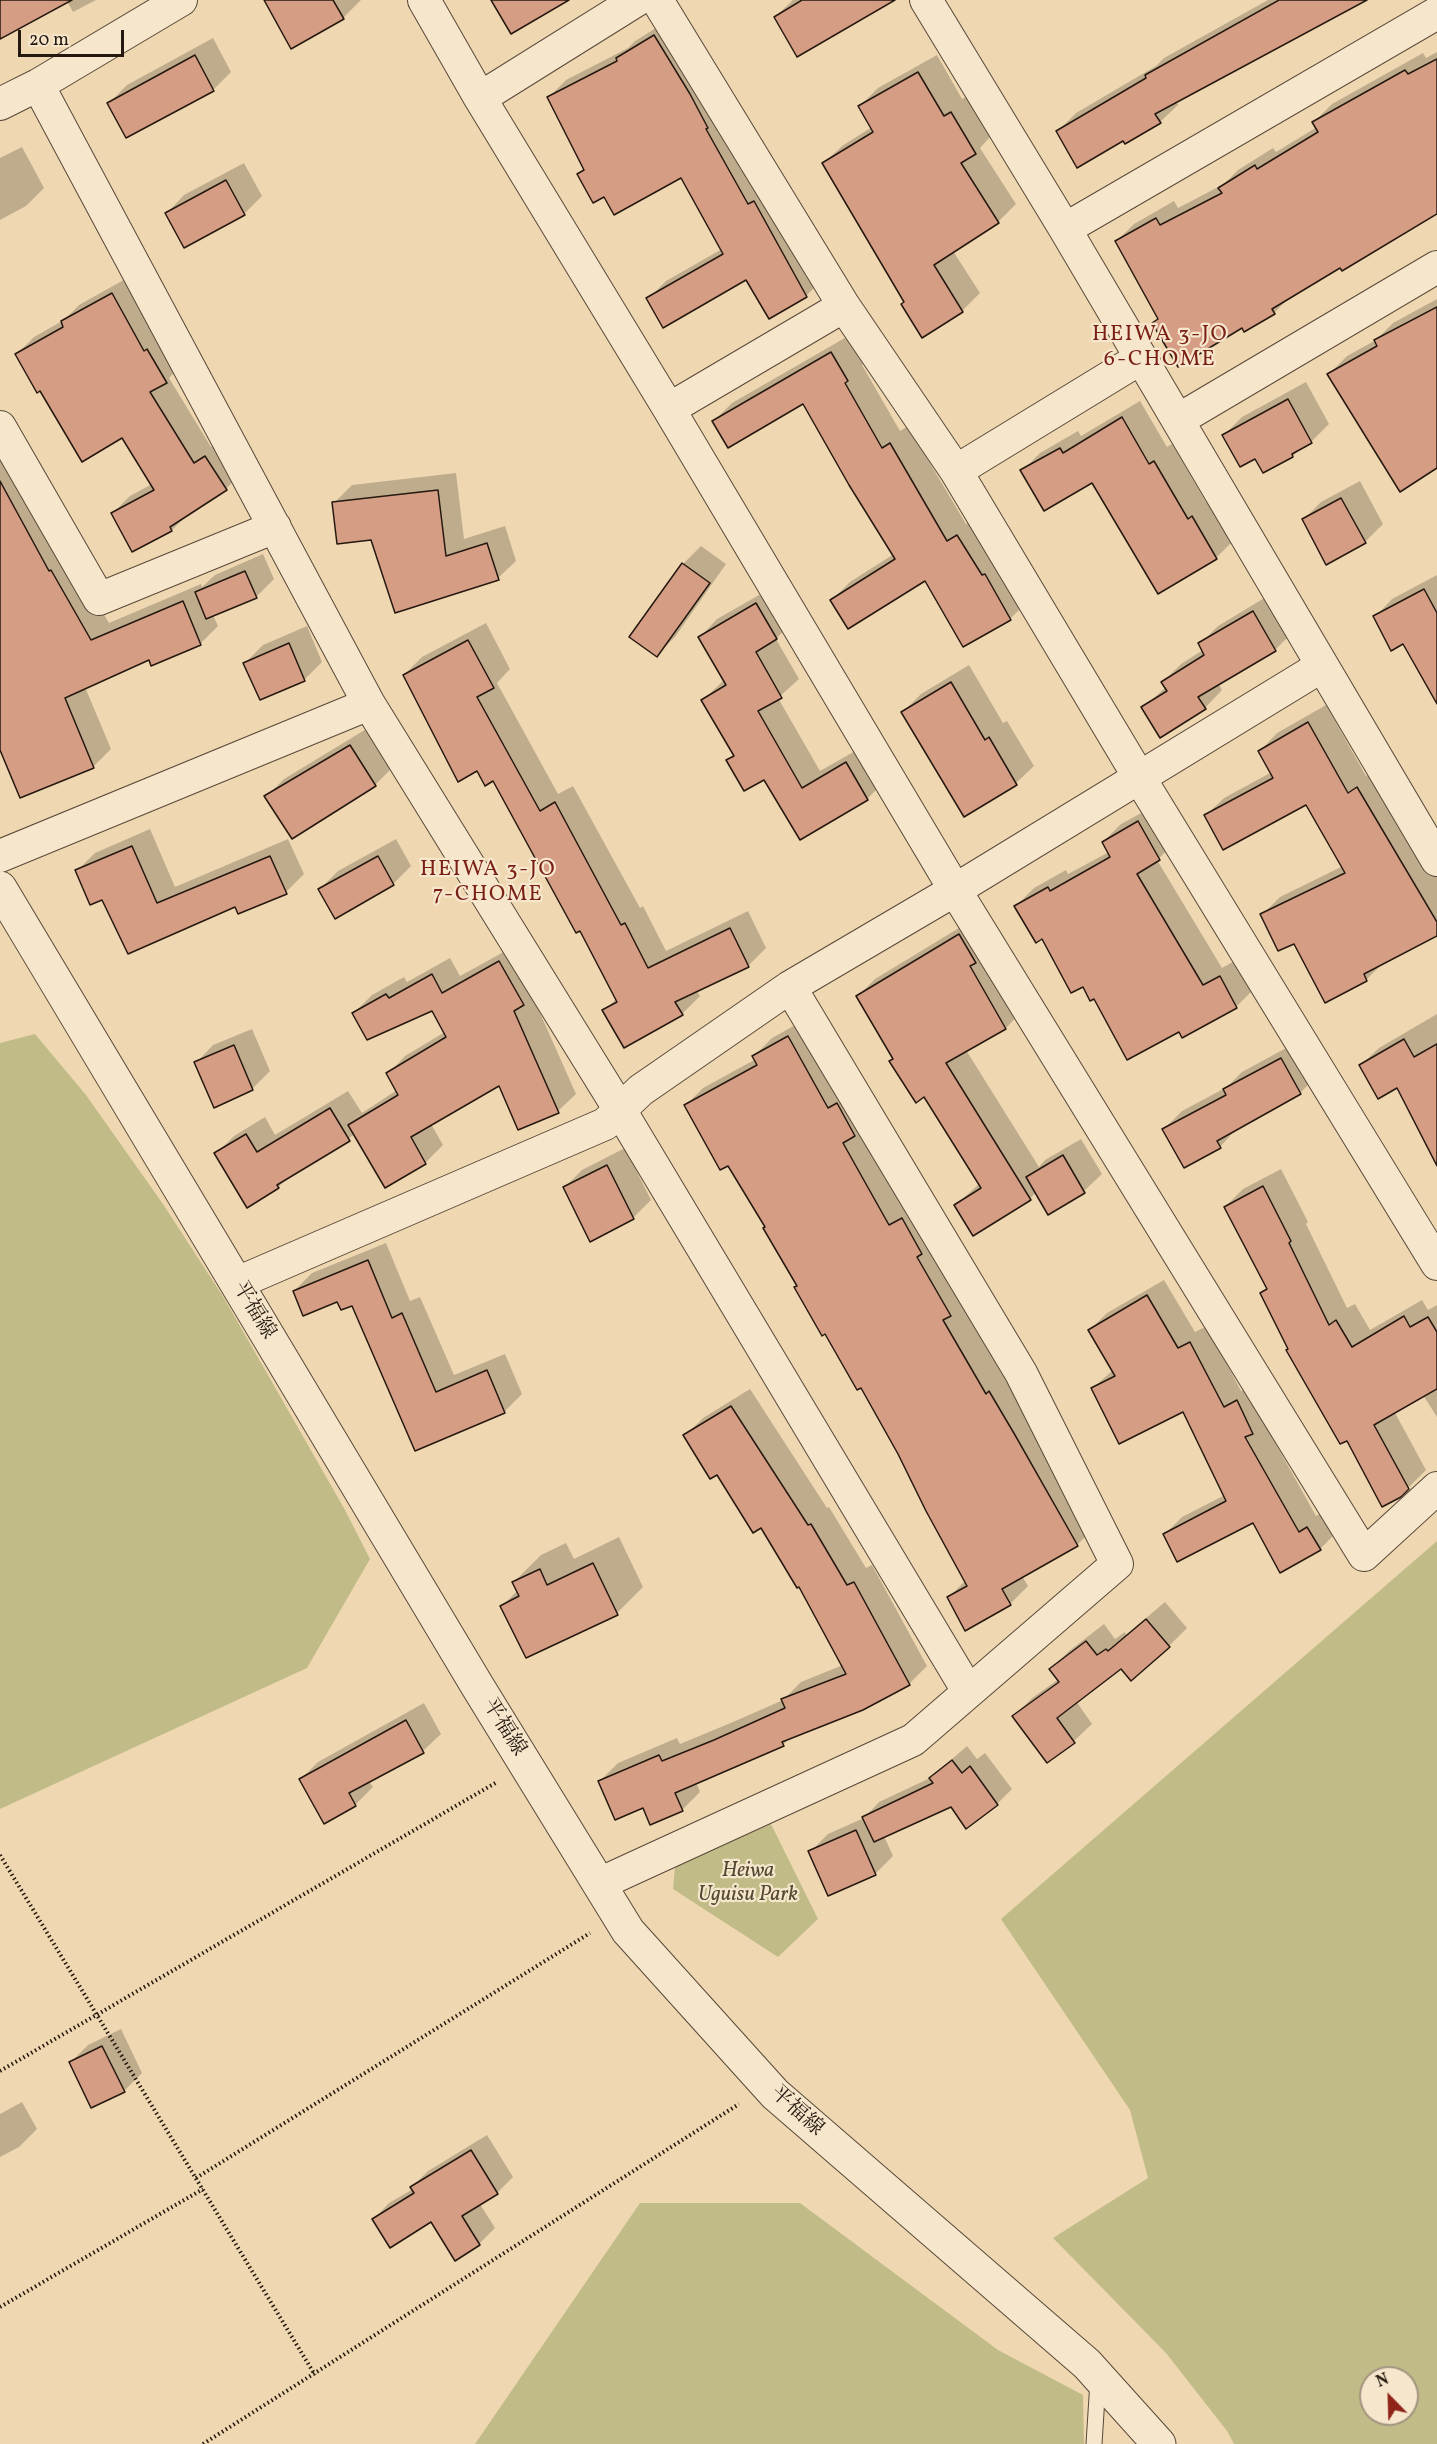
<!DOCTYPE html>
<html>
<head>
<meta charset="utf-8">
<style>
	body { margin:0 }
	#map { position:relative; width:1437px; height:2444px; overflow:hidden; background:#efd8b1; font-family:Vollkorn,serif }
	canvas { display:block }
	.north { position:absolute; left:1359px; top:2366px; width:60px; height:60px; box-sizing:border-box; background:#f5e6cc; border:2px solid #a29480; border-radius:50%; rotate:337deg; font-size:16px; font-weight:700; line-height:24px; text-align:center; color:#25180f }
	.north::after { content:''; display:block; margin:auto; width:21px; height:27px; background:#8f2418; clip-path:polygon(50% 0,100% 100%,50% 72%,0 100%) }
	.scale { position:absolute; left:18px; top:30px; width:106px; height:27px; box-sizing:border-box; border:3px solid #25180f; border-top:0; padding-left:8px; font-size:18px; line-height:21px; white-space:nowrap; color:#25180f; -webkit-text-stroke:4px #f5e6cc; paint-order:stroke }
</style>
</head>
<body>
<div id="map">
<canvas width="1437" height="2444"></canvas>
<div class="north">N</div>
<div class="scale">20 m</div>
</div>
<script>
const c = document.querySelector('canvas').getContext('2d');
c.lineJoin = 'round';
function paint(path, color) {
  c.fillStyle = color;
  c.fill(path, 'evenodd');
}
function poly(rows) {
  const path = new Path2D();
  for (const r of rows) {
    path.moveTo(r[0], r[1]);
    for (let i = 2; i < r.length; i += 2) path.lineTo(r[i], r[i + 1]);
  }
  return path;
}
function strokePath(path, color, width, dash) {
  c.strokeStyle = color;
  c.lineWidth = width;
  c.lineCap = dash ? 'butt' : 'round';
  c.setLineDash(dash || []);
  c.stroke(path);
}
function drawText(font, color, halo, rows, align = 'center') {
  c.font = font + ' Vollkorn,"Noto Serif JP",serif';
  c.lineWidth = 4.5;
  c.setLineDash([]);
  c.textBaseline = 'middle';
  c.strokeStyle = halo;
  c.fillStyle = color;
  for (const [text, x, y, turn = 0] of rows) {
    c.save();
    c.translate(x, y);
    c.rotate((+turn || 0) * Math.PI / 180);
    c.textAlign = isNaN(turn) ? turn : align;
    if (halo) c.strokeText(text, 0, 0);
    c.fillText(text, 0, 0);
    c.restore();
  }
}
paint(poly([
	[35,1034,86,1095,163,1204,224,1298,345,1510,370,1559,307,1668,0,1809,0,1043],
	[1437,1541,1437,2444,1234,2444,1227,2431,1166,2353,1053,2238,1148,2178,1130,2110,1001,1919],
	[1371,2378,1407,2378,1407,2414,1371,2414],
	[771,1824,818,1919,778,1957,673,1889,675,1866],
	[640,2203,800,2203,998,2350,1083,2395,1084,2444,475,2444]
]), '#c1bc87');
paint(poly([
	[0,0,96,0,73,12,67,1,0,37],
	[271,0,361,0,343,18],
	[793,0,887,0,775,17],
	[1268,0,1364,0,1176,101,1178,105,1160,122,1123,139,1058,131,1076,113,1156,66,1164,58],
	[672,18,824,278,806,296,746,278,648,299,666,281,722,249,682,176,605,195,579,174,585,168,549,97,566,80,628,48,635,41],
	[213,38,231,72,213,90,109,103,127,85],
	[1437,52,1437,206,1291,296,1274,313,1242,326,1159,318,1116,242,1134,224,1174,201,1178,208,1224,184,1238,170,1273,148,1276,152,1317,127,1314,122,1332,104,1423,53,1426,58],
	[937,55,962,99,969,95,992,135,980,148,1016,204,998,222,953,251,980,293,962,311,906,301,824,163,842,146,872,127,860,106,878,88],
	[22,147,44,188,26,206,0,220,0,158],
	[244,163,262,196,244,214,167,213,184,195],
	[129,277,183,364,169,378,211,447,222,440,242,472,226,489,189,513,172,530,113,513,130,496,152,484,122,436,40,389,17,354,34,337,64,320,79,305],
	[1437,299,1437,467,1329,374,1347,356,1376,340,1393,323],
	[850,335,865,362,862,365,900,431,908,426,966,524,976,518,1028,601,1010,619,926,579,832,600,850,582,894,554,804,402,714,421,732,403],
	[1306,382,1329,424,1311,442,1301,448,1293,456,1256,457,1224,435,1242,417],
	[1140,401,1167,447,1172,444,1206,502,1210,500,1234,540,1217,557,1159,592,1092,481,1022,471,1040,453,1078,431,1081,436],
	[0,436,109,623,201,584,202,587,215,575,263,554,274,579,256,597,213,615,218,626,200,644,149,658,85,687,111,749,93,767,0,746],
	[456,473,464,539,505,526,516,561,498,578,372,538,334,503,352,485],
	[1360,481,1383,524,1365,542,1304,519,1321,502],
	[701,546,726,564,675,637,657,655,683,564],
	[1437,575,1437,701,1404,642,1375,617,1392,599],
	[775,586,794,620,776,639,799,679,778,698,820,771,864,746,885,781,867,799,801,838,764,778,728,760,734,754,703,700,724,680,700,637,717,619],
	[1271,594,1293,632,1276,649,1218,683,1222,690,1205,708,1143,708,1166,687,1163,682,1181,664,1203,650,1200,644,1218,626],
	[486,623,510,669,497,683,558,794,573,786,640,908,643,906,666,951,748,911,766,948,748,966,696,990,700,996,682,1014,604,1011,617,998,581,929,493,779,477,769,404,675,422,657],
	[307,626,322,662,305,679,261,698,245,663,263,645],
	[969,665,1003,723,1007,721,1034,766,1016,783,964,815,903,712,921,694],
	[1326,705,1366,776,1375,771,1437,875,1437,934,1384,962,1366,980,1295,942,1262,915,1280,897,1343,866,1306,803,1206,815,1224,798,1272,772,1260,751,1277,733],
	[368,728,393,767,375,785,292,837,266,797,284,779],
	[1156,805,1177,841,1157,860,1222,968,1238,959,1254,989,1236,1007,1180,1030,1094,997,1016,906,1034,888,1066,870,1068,874,1109,852,1103,842,1121,824],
	[150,829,175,887,288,839,304,874,286,892,235,905,129,952,103,898,77,871,95,853],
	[396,839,411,866,393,884,320,889,338,871],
	[977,917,1023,1010,1006,1028,966,1050,1039,1167,1045,1160,1081,1139,1102,1174,1084,1191,1036,1192,1030,1199,956,1205,980,1183,925,1095,894,1058,858,996,875,979],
	[518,944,532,995,576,1094,558,1111,500,1084,431,1124,443,1145,425,1163,355,1134,291,1175,278,1187,216,1154,234,1136,265,1117,275,1135,348,1091,362,1113,397,1090,388,1074,405,1056,445,1032,433,1009,354,1013,372,995,404,977,407,982,450,958,460,976],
	[1437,1014,1437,1163,1397,1086,1361,1065,1379,1048],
	[806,1019,961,1304,1004,1377,1008,1375,1095,1527,1077,1545,1022,1576,1028,1586,1010,1604,949,1597,966,1580,862,1386,798,1285,728,1164,685,1106,703,1088,756,1059,754,1056,772,1038],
	[252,1029,270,1071,252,1089,196,1063,213,1045],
	[1299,1041,1318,1075,1300,1093,1237,1128,1220,1147,1164,1129,1182,1111,1227,1087,1242,1072],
	[625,1148,651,1200,633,1218,565,1187,582,1170],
	[1281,1169,1308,1222,1306,1224,1347,1308,1355,1304,1370,1330,1422,1300,1428,1310,1437,1305,1437,1417,1423,1395,1394,1411,1426,1470,1408,1488,1347,1439,1289,1349,1262,1293,1268,1287,1225,1207,1243,1189],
	[386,1243,410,1301,420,1297,454,1375,505,1354,522,1394,504,1412,416,1449,353,1304,294,1291,312,1273],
	[1164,1280,1195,1332,1207,1326,1241,1391,1254,1385,1269,1416,1263,1421,1316,1516,1325,1511,1337,1532,1320,1549,1253,1521,1165,1534,1182,1517,1225,1495,1184,1410,1093,1388,1113,1370,1090,1330,1107,1313],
	[750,1389,827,1508,829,1507,866,1568,872,1565,927,1666,909,1684,791,1736,783,1745,696,1782,700,1792,682,1810,644,1806,600,1781,618,1763,677,1738,680,1744,733,1722,783,1700,801,1682,843,1665,799,1585,761,1526,685,1436,703,1418],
	[619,1537,643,1587,617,1613,502,1606,518,1590,514,1582,541,1555,566,1543,574,1559],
	[1165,1602,1187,1628,1169,1646,1121,1667,1076,1701,1092,1724,1074,1741,1047,1761,1014,1716,1032,1698,1059,1679,1051,1669,1069,1651,1104,1624,1115,1639,1125,1632,1126,1635],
	[424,1703,441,1734,423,1751,369,1781,373,1787,355,1805,301,1779,318,1762],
	[967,1746,977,1759,985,1753,1012,1789,997,1804,967,1827,951,1805,884,1836,893,1856,875,1874,810,1852,828,1834,864,1818,879,1802,930,1778],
	[121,2029,142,2073,124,2091,70,2063,88,2045],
	[22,2102,37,2129,19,2147,0,2157,0,2114],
	[487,2135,513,2177,497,2193,480,2204,495,2228,479,2244,432,2220,374,2219,389,2203,413,2189,412,2187,428,2171]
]), '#0003');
const building = poly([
	[0,0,72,0,0,39,0,0],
	[264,0,333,0,344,19,291,49,264,0],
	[491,0,569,0,511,34,491,0],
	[802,0,895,0,797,57,774,17,802,0],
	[1279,0,1367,0,1155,114,1161,123,1125,144,1123,141,1077,168,1056,131,1146,78,1145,75,1279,0],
	[654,35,690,94,708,128,706,129,748,204,754,201,807,297,769,319,746,280,663,328,646,298,723,254,681,178,614,215,604,197,593,203,577,174,584,170,547,97,617,61,616,58,654,35],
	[195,55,214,91,126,138,107,103,195,55],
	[1437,59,1437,214,1342,271,1340,268,1272,309,1275,314,1244,332,1242,328,1178,367,1152,323,1158,319,1115,241,1156,218,1160,225,1222,193,1218,188,1255,165,1257,169,1318,132,1312,122,1405,70,1408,74,1437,59],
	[918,72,944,116,951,112,976,154,961,163,999,223,934,265,963,312,922,338,901,304,904,302,822,163,873,132,858,106,918,72],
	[226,180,245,215,184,248,165,213,226,180],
	[112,293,144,351,147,349,167,383,150,392,194,463,205,456,227,490,170,527,172,531,132,552,111,513,154,490,122,438,82,462,40,391,37,393,15,354,63,327,61,321,112,293],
	[1437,307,1437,468,1400,492,1327,374,1377,346,1374,340,1437,307],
	[831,352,848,381,845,383,882,448,890,443,947,541,957,535,982,575,985,574,1011,620,963,647,925,581,848,629,830,600,895,559,849,485,803,404,728,448,712,421,831,352],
	[1288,399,1312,443,1292,454,1293,457,1263,473,1255,459,1240,467,1222,435,1288,399],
	[1122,417,1149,464,1154,461,1188,519,1192,516,1217,559,1158,594,1092,483,1044,511,1020,470,1060,448,1063,453,1122,417],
	[0,481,49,571,51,570,91,640,183,601,201,645,151,666,149,660,65,698,94,768,20,798,0,750,0,481],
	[438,490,446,556,487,543,499,580,395,613,371,540,337,544,332,502,438,490],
	[1341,498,1366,543,1326,565,1302,519,1341,498],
	[682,563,710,583,657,657,629,637,682,563],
	[245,571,257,598,206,619,195,592,245,571],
	[1424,589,1437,613,1437,704,1403,644,1391,651,1373,616,1424,589],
	[756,603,777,639,756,652,782,698,758,711,802,788,846,762,868,800,800,840,764,780,744,791,726,760,734,756,701,700,726,685,698,637,756,603],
	[1253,611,1276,651,1198,697,1206,709,1160,738,1141,707,1167,691,1161,682,1204,655,1198,643,1253,611],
	[468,640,494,688,477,697,540,811,555,802,621,925,625,923,648,968,730,928,749,967,675,1002,683,1015,624,1048,602,1010,617,1002,580,931,576,933,493,781,485,786,477,771,458,782,403,675,468,640],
	[289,643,305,681,260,700,243,663,289,643],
	[951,682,985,740,989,737,1017,785,964,817,901,712,951,682],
	[1308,722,1348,793,1357,787,1437,922,1437,936,1364,974,1367,981,1325,1003,1294,944,1278,951,1260,914,1345,873,1306,805,1223,850,1204,815,1273,778,1258,751,1308,722],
	[350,745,376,786,292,839,264,796,350,745],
	[1138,821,1160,860,1137,874,1203,985,1220,976,1237,1008,1182,1038,1179,1032,1127,1060,1094,999,1090,1001,1083,987,1071,993,1042,939,1036,943,1014,906,1048,887,1050,891,1110,857,1102,842,1138,821],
	[132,846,157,903,270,856,287,894,238,914,235,907,128,954,102,900,90,905,75,870,132,846],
	[378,856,394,885,335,919,318,889,378,856],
	[959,934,976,963,970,966,1006,1029,946,1063,1031,1200,973,1236,954,1205,981,1188,924,1097,916,1103,889,1061,893,1059,856,996,959,934],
	[499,961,524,1005,514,1011,559,1113,518,1130,499,1086,411,1137,426,1164,385,1188,348,1125,398,1095,386,1073,446,1037,432,1011,367,1040,352,1013,386,994,389,998,432,974,442,993,499,961],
	[788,1036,828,1108,837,1103,855,1136,843,1143,889,1225,902,1218,922,1254,917,1257,951,1316,943,1320,986,1394,989,1391,1015,1435,1078,1546,1002,1589,1011,1605,965,1631,947,1597,967,1586,926,1511,898,1454,861,1388,857,1390,825,1334,822,1336,794,1287,797,1286,763,1228,765,1227,728,1166,720,1170,684,1105,757,1065,752,1056,788,1036],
	[1404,1039,1414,1057,1437,1044,1437,1166,1397,1088,1378,1099,1359,1065,1404,1039],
	[234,1045,253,1090,214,1108,194,1062,234,1045],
	[1281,1058,1301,1094,1217,1141,1221,1148,1184,1168,1162,1129,1226,1095,1223,1089,1281,1058],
	[330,1108,350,1141,277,1185,279,1188,247,1208,214,1153,246,1134,257,1152,330,1108],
	[1063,1155,1085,1193,1048,1215,1026,1177,1063,1155],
	[607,1165,634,1219,590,1242,563,1187,607,1165],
	[1263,1186,1291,1241,1289,1243,1329,1325,1336,1320,1352,1347,1404,1316,1410,1327,1428,1317,1437,1332,1437,1389,1374,1425,1409,1489,1401,1497,1382,1507,1347,1441,1340,1444,1286,1350,1288,1349,1260,1293,1267,1289,1224,1207,1263,1186],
	[368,1260,392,1318,402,1313,436,1392,487,1370,505,1413,415,1451,352,1306,341,1310,337,1302,303,1316,293,1291,368,1260],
	[1147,1295,1178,1348,1190,1342,1224,1407,1237,1400,1253,1434,1245,1437,1299,1532,1307,1527,1321,1550,1280,1573,1253,1523,1177,1562,1163,1534,1226,1501,1183,1412,1119,1444,1091,1388,1115,1376,1088,1330,1147,1295],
	[731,1406,808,1525,811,1524,847,1585,854,1582,910,1685,863,1710,782,1742,784,1746,675,1793,683,1811,650,1825,643,1808,615,1820,598,1781,659,1755,662,1761,714,1740,785,1708,781,1699,846,1674,799,1587,797,1588,761,1528,753,1533,717,1475,710,1479,683,1435,731,1406],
	[593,1563,618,1615,526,1658,500,1606,519,1596,512,1582,540,1569,547,1585,593,1563],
	[1146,1619,1170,1647,1131,1681,1121,1669,1057,1718,1075,1743,1047,1763,1012,1716,1059,1682,1049,1669,1086,1641,1097,1655,1106,1649,1108,1651,1146,1619],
	[406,1720,424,1753,349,1793,356,1806,324,1824,299,1779,406,1720],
	[952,1760,962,1773,970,1766,998,1805,966,1829,951,1807,874,1842,862,1817,933,1783,929,1778,952,1760],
	[856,1830,876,1875,828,1896,808,1851,856,1830],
	[102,2046,125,2092,91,2108,69,2062,102,2046],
	[471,2150,498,2194,462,2216,480,2245,455,2261,431,2222,390,2248,372,2219,414,2193,410,2187,471,2150]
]);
paint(building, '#d69d85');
strokePath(building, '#25180f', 1.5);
const service = poly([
	[1094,2444,1098,2381]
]);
const minor = poly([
	[424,0,480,98,669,409,955,890,1364,1555,1437,1488],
	[657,0,844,306,956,471,1139,777,1437,1264],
	[926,0,1065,229,1437,860],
	[38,85,369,704,620,1110,968,1691],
	[480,98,637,0],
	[0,104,38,85,181,0],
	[1065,229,1437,13],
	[669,409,844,306],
	[1178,420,1437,267],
	[0,427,99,599,275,527],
	[956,471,1141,358],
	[0,856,369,704],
	[237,1283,605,1124,641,1090,790,987,955,890,1322,666],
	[599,1884,913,1740,1117,1564,1021,1373,790,987]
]);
const tertiary = poly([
	[0,888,478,1687,628,1931,775,2094,1087,2364,1159,2444]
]);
strokePath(service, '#584838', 17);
strokePath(minor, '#584838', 34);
strokePath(tertiary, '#584838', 35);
strokePath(poly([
	[0,1855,315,2375],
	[0,2071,497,1782],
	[196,2178,590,1933],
	[0,2307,203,2189],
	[203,2444,739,2104]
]), '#25180f', 4, [1.5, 3]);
strokePath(service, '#f5e6cc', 15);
strokePath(minor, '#f5e6cc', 32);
strokePath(tertiary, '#f5e6cc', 33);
drawText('21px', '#25180f', '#f5e6cc', [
	["平福線",253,1311,59],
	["平福線",503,1728,58],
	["平福線",796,2112,42]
]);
drawText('italic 21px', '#544933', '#f5e6cc', [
	["Heiwa",748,1872],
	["Uguisu Park",748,1896]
]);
c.letterSpacing = '1.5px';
drawText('22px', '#7a1f14', '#f5e6cc', [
	["HEIWA 3-JO",1160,336],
	["6-CHOME",1160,361],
	["HEIWA 3-JO",488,871],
	["7-CHOME",488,896]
]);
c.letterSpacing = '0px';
</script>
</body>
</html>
